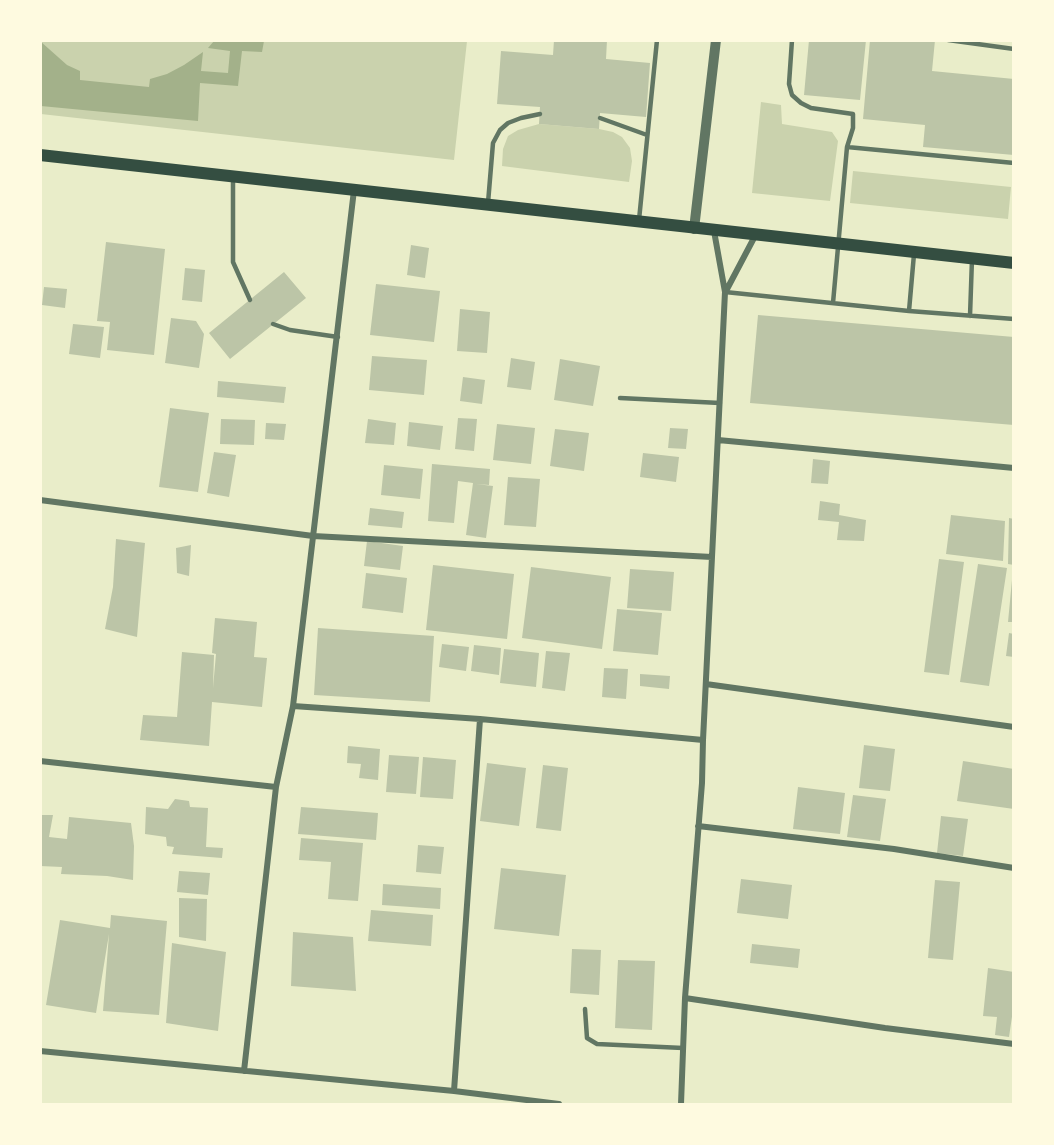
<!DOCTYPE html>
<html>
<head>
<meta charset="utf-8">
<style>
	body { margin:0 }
	#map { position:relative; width:1054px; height:1145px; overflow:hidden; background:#e9edc9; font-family:Cabin,sans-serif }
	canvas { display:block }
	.frame { position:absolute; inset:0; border:42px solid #fefae0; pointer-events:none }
</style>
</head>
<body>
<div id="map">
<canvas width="1054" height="1145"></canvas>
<div class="frame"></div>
</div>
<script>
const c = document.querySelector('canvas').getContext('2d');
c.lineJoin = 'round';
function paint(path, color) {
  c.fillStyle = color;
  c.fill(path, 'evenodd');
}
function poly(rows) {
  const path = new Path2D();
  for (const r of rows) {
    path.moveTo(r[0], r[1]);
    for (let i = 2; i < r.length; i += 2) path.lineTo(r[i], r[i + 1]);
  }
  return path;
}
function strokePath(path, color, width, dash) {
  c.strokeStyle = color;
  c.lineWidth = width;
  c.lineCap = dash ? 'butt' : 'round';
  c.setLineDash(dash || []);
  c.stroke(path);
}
paint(poly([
	[41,41,467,41,454,160,41,114],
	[761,102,781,105,782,124,832,132,838,141,830,201,752,193],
	[539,124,599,129,613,132,622,137,630,148,632,161,629,182,502,166,503,149,508,136,518,130],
	[853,171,1011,187,1008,219,850,203]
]), '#cad2ad');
paint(poly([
	[40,41,67,65,80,71,80,80,149,87,150,79,167,74,184,65,203,52,201,71,228,73,230,51,208,48,214,41,264,41,262,52,242,51,238,86,200,83,198,121,41,106]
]), '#a3b18a');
paint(poly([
	[554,40,607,40,606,59,650,63,646,117,600,113,599,129,539,124,540,107,497,104,501,51,553,55],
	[809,40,866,40,860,100,804,95],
	[870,40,935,40,932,71,1014,79,1014,155,923,147,925,125,863,119],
	[106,242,165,249,154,355,107,350,110,322,97,321],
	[411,245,429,248,425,278,407,275],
	[185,268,205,270,202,302,182,300],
	[284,272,306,298,230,359,209,333],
	[376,284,440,291,434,342,370,335],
	[44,287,67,289,65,308,42,305],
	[460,309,490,312,487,353,457,351],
	[758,315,1014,337,1014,425,750,403],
	[171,318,196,321,204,334,199,368,165,363],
	[73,324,104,327,100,358,69,354],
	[372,356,427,360,424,395,369,390],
	[511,358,535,362,531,390,507,387],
	[560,359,600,366,593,406,554,400],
	[463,377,485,380,482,404,460,401],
	[218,381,286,387,284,403,217,397],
	[170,408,209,413,198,492,159,487],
	[458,418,477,419,474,451,455,449],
	[221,419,255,420,254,445,220,444],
	[368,419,396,423,394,445,365,443],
	[409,422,443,426,440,450,407,446],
	[266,423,286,424,284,440,265,439],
	[497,424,535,428,531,464,493,460],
	[670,428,688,429,686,449,668,448],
	[555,429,589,433,584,471,550,466],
	[214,452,236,455,229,497,207,493],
	[643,453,679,457,676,482,640,477],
	[813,459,830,461,828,484,811,483],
	[432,464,490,469,489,485,476,484,493,486,486,538,466,535,473,483,458,481,454,523,428,521],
	[384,465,423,469,420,499,381,495],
	[508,477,540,479,536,527,504,525],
	[820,501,840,504,839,515,866,520,864,541,837,540,839,522,818,520],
	[370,508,404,512,402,528,368,525],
	[951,515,1005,521,1003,561,946,554],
	[1009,518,1014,519,1014,565,1008,564],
	[116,539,145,543,137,637,105,629,113,587],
	[367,541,403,546,400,570,364,566],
	[191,545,189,576,177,573,176,548],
	[939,559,964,562,949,675,924,672],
	[978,564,1007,568,989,686,960,682],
	[433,565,514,574,507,639,426,630],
	[531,567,611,577,602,649,522,638],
	[630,569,674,572,671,611,627,608],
	[366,573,407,578,403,613,362,608],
	[1012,580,1014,580,1014,622,1008,622],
	[617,609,662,613,658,655,613,651],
	[215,618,257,622,254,657,267,658,262,707,212,702,209,746,140,740,143,715,177,717,182,652,214,655,213,688,216,654,212,653],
	[318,628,434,636,430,702,314,695],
	[1009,633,1014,634,1014,657,1006,656],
	[442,644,469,647,466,671,439,667],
	[474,645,501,648,499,675,471,671],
	[504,649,539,653,536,687,500,683],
	[546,651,570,653,565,691,542,688],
	[604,668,628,669,626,699,602,697],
	[640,674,670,676,669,689,640,686],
	[864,745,895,749,890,791,859,788],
	[348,746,380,749,378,780,359,778,361,764,347,763],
	[389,755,419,757,416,794,386,792],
	[423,757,456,760,453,799,420,797],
	[963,761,1014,769,1014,809,957,801],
	[487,763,526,768,519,826,480,821],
	[543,765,568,768,561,831,536,828],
	[798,787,845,793,840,834,793,829],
	[853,795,886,799,880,841,847,837],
	[175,799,189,801,190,807,208,808,206,847,223,848,222,858,172,854,174,847,167,846,166,837,145,834,146,807,168,809],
	[301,807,378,813,376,840,298,834],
	[40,815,53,815,49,837,67,839,69,817,131,823,134,846,133,880,107,876,61,874,62,867,40,866],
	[941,816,968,819,963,856,937,853],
	[301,838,363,843,358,901,328,899,331,862,299,860],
	[418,845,444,847,441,874,416,872],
	[501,868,566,875,559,936,494,929],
	[179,871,210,873,208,895,177,892],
	[741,879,792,885,788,919,737,913],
	[935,880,960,882,953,960,928,958],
	[383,884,441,888,440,909,382,905],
	[179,898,207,899,206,941,179,937],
	[371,910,433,915,431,946,368,941],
	[111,915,167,921,159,1015,103,1011,109,934,96,1013,46,1005,60,920,110,928],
	[293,932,353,937,356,991,291,986],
	[172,943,226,952,218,1031,166,1023],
	[752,944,800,949,798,968,750,963],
	[572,949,601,950,599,995,570,993],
	[618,960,655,961,652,1030,615,1028],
	[988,968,1014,972,1014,1003,1009,1037,995,1035,997,1017,983,1016]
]), '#bcc5a7');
strokePath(poly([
	[792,40,789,84,792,95,801,103,811,108,853,114,853,128,847,147],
	[948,40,1014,49],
	[600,118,647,135],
	[233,178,233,262,250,300],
	[488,203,493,143,500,130,508,123,521,118,540,114],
	[639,220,657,40],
	[725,292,909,311,1014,319],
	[833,303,847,147,1014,163],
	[909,311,914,254],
	[970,316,972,259],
	[273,324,290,330,338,337],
	[620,398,720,403],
	[585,1009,587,1038,597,1044,683,1048]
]), '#617663', 4.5);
strokePath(poly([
	[726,291,755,236],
	[718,440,1014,468],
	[40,500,313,536,712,557],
	[706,684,1014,727],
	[293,706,480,719,703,740],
	[40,761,276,787],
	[698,826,894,849,1014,868],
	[685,998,885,1028,1014,1044],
	[40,1051,454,1091,559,1104],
	[244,1071,276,787,293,706,354,190],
	[454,1091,480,719],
	[681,1104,685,998,702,783,703,740,725,292,714,231]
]), '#617663', 6);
strokePath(poly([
	[694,229,716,40]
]), '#617663', 10);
strokePath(poly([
	[40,155,1014,263]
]), '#344e41', 12);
</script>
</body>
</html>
